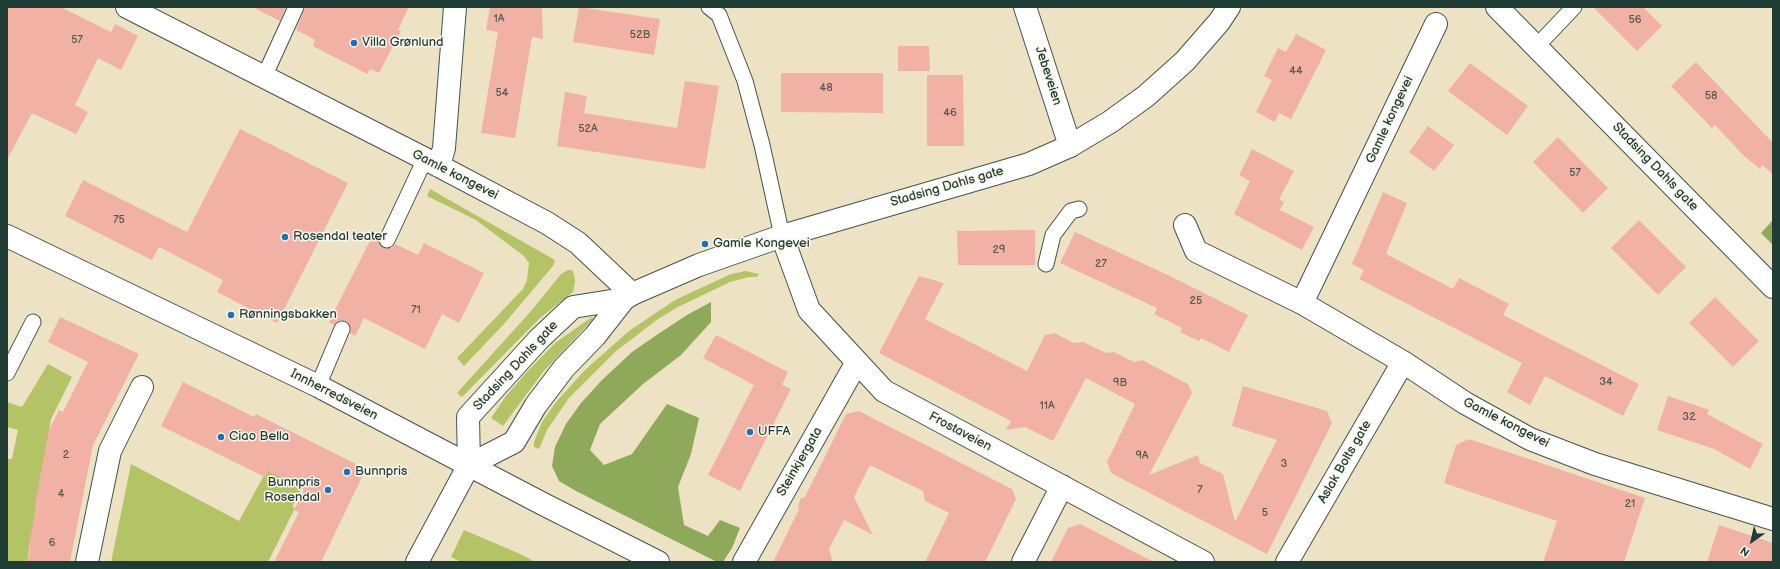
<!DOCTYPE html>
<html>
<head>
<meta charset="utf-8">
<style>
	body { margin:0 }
	#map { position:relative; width:1780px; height:569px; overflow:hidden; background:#ede3c4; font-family:"Balsamiq Sans",sans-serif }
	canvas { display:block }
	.frame { position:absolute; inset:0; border:8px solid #1f3d34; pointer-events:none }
	.north { position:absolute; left:1732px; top:521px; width:40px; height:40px; -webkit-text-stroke:3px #fbf7ec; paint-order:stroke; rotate:214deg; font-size:11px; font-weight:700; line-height:16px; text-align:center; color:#1f3d34 }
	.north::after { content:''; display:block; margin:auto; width:14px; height:18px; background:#1f3d34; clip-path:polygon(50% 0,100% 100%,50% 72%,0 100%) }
</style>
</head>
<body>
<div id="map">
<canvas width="1780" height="569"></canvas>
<div class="frame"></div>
<div class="north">N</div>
</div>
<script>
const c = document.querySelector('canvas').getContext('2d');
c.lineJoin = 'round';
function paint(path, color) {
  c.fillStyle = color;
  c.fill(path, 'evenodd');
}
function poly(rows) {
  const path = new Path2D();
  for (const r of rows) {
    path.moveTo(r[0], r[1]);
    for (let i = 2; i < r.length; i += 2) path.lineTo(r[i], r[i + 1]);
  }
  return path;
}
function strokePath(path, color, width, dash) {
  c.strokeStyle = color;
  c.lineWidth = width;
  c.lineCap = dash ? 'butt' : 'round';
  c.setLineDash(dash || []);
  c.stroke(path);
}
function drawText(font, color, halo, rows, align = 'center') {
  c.font = font + ' "Balsamiq Sans",sans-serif';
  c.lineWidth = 3;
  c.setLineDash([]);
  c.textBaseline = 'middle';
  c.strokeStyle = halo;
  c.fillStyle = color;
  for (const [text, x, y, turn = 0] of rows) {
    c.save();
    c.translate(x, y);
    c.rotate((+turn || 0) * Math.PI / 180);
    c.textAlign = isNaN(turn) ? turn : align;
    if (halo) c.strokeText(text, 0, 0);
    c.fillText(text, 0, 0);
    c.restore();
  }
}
paint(poly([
	[430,189,555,260,553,266,504,324,464,366,457,358,523,289,527,280,529,263,524,256,476,220,427,196],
	[568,270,572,270,574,274,575,282,573,292,540,318,462,397,457,393,531,311,561,274],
	[746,271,759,274,757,277,749,277,730,282,678,307,658,319,615,352,569,398,547,430,539,449,534,447,534,442,542,422,556,402,586,369,629,331,675,300,731,274],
	[592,317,593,319,583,330,543,372,503,426,491,418,506,396,526,373,555,343],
	[48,364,72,377,51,419,27,562,7,562,7,459,12,459,18,430,7,427,7,402,22,407],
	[131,464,239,521,267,470,302,488,292,507,295,508,268,562,111,562],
	[464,530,518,553,536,562,461,562,451,557]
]), '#b4c365');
paint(poly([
	[1773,220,1773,245,1761,233],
	[711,302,711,322,681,355,643,384,600,424,590,450,604,465,632,454,667,404,699,418,691,454,678,487,684,525,708,536,720,520,740,528,732,548,723,562,717,562,576,491,559,481,552,466,555,447,566,424,581,403,602,380,632,352,658,334,687,315]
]), '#8fa95a');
paint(poly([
	[7,7,61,7,111,32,115,24,138,36,121,70,98,58,75,105,88,112,76,134,32,113,7,160],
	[252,7,286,7,280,21],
	[305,7,409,7,398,30,401,31,379,73,370,69,367,74,313,46,315,40,296,30],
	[490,7,542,7,543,39,532,37,515,138,481,133,498,32,486,30],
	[579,7,660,19,654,55,573,42],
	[1593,7,1643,7,1662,26,1637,51],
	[1296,34,1326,50,1291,119,1279,113,1275,122,1256,112,1272,80,1264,76,1278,48,1286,52],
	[898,46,929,46,930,71,898,71],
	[1696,62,1773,143,1773,174,1762,165,1760,169,1743,155,1715,125,1712,128,1671,86],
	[1470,63,1528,106,1507,135,1448,91],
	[781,73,883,73,883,113,781,112],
	[927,75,963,75,964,146,927,146],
	[685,81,719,86,705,169,557,146,565,92,587,96,584,113,677,128],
	[1428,126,1454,145,1434,171,1409,152],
	[240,129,348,183,277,323,217,292,223,280,159,247,152,260,65,216,83,180,187,232],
	[1558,137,1608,188,1583,213,1533,162],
	[1252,149,1294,171,1279,199,1284,202,1280,210,1314,227,1302,250,1234,214,1250,181,1239,175],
	[1383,192,1407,203,1386,254,1453,289,1459,278,1509,304,1503,315,1639,384,1623,416,1545,376,1530,405,1507,392,1522,363,1359,279,1364,270,1352,264],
	[1639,220,1686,267,1658,295,1611,248],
	[1035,230,1035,265,958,265,957,231],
	[1075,232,1172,277,1248,315,1229,352,1201,338,1199,341,1180,332,1182,328,1154,314,1157,308,1060,263],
	[374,233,379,236,378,241,384,248,392,248,395,244,418,255,424,243,484,273,459,323,442,314,425,349,364,318,355,336,350,333,351,328,346,321,340,320,334,325,329,322],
	[919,276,944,283,925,319,1027,371,1045,335,1055,333,1073,343,1083,342,1106,353,1114,352,1134,362,1142,360,1188,384,1192,393,1149,475,1198,455,1200,463,1223,474,1235,522,1277,440,1232,426,1243,386,1327,411,1332,423,1267,554,1111,473,1107,462,1135,404,1086,378,1053,441,1025,427,1006,430,1011,421,879,353],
	[1715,297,1759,341,1733,367,1689,323],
	[60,317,139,354,93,445,70,562,27,562,30,548,28,548,37,505,35,504,49,430,59,410,63,412,88,362,48,342],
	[716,335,788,372,782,385,791,389,740,491,708,475,754,385,703,358],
	[183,382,254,417,256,414,366,469,321,562,274,562,299,512,294,510,304,490,268,471,265,477,161,426],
	[1668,396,1709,410,1707,414,1763,444,1750,469,1714,449,1657,430],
	[859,411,1012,489,1016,499,985,562,925,562,949,513,925,501,923,491,870,465,854,497,873,535,844,520,829,549,833,562,773,562,799,509,798,506,801,498,805,497,846,414],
	[1469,439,1645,498,1624,562,1543,562,1557,521,1444,483,1456,445],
	[1080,524,1154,562,1051,562,1068,528],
	[1719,525,1773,543,1773,562,1707,562]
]), '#f1b2a5');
const service = poly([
	[709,7,719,15,745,81,762,145,782,236],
	[1537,46,1574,7],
	[264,77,296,7],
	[387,240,425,159],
	[1046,264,1053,235,1071,211,1079,209],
	[7,373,33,322],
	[318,386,342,329]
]);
const minor = poly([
	[127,7,439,166,547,223,578,243,632,294],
	[1025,7,1070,146],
	[1497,7,1773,287],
	[439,166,444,148,455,7],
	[1185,225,1196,251,1302,303,1403,362,1465,403,1530,439,1595,464,1773,519],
	[782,236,809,310,884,391,1203,562],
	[1302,303,1436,24],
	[87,562,110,451,142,387],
	[417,562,469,465],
	[744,562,857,362],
	[1023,562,1062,486],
	[1287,562,1403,362]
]);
const secondary = poly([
	[7,236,318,386,543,504,658,562],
	[469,465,514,442,536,405,564,368,595,336,624,299,632,294,699,265,782,236,1029,164,1070,146,1110,122,1146,96,1185,61,1219,22,1229,7],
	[469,465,468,417,539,339,573,307,624,299]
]);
strokePath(service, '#3e564a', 17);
strokePath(minor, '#3e564a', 24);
strokePath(secondary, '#3e564a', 24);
strokePath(service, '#fff', 15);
strokePath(minor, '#fff', 22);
strokePath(secondary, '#fff', 22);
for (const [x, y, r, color] of [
	[354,43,4,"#1f6fb2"],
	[285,237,4,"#1f6fb2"],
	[705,244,4,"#1f6fb2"],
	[231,315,4,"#1f6fb2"],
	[750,432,4,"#1f6fb2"],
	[221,437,4,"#1f6fb2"],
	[347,472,4,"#1f6fb2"],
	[328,490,4,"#1f6fb2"]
]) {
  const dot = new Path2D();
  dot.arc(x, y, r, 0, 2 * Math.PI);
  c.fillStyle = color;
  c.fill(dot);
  strokePath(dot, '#fbf7ec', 1.5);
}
drawText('11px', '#545a50', null, [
	["1A",499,19],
	["56",1635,20],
	["52B",640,35],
	["57",77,40],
	["44",1296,71],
	["48",826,88],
	["54",502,93],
	["58",1711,96],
	["46",950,113],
	["52A",588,129],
	["57",1575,173],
	["75",119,220],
	["29",999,250],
	["27",1101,264],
	["25",1196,301],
	["71",416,310],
	["34",1606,382],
	["9B",1120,383],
	["11A",1047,406],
	["32",1689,417],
	["2",66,455],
	["9A",1142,456],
	["3",1284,464],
	["7",1200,490],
	["4",61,494],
	["21",1630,504],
	["5",1265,513],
	["6",52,543]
]);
drawText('13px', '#1f3d34', '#fbf7ec', [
	["Villa Grønlund",362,43],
	["Rosendal teater",293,237],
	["Gamle Kongevei",713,244],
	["Rønningsbakken",239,315],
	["UFFA",758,432],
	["Ciao Bella",229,437],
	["Bunnpris",355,472],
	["Bunnpris",320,483,"right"],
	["Rosendal",320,498,"right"]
], 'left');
drawText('13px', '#1f3d34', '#fbf7ec', [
	["Jebeveien",1048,76,72],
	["Gamle kongevei",1390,120,-65],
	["Stadsing Dahls gate",1655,167,46],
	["Gamle kongevei",455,175,27],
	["Stadsing Dahls gate",947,187,-16],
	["Stadsing Dahls gate",516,366,-47],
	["Innherredsveien",334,395,27],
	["Gamle kongevei",1506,423,27],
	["Frostaveien",960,432,28],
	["Steinkjergata",800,462,-60],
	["Aslak Bolts gate",1345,462,-60]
]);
</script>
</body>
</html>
